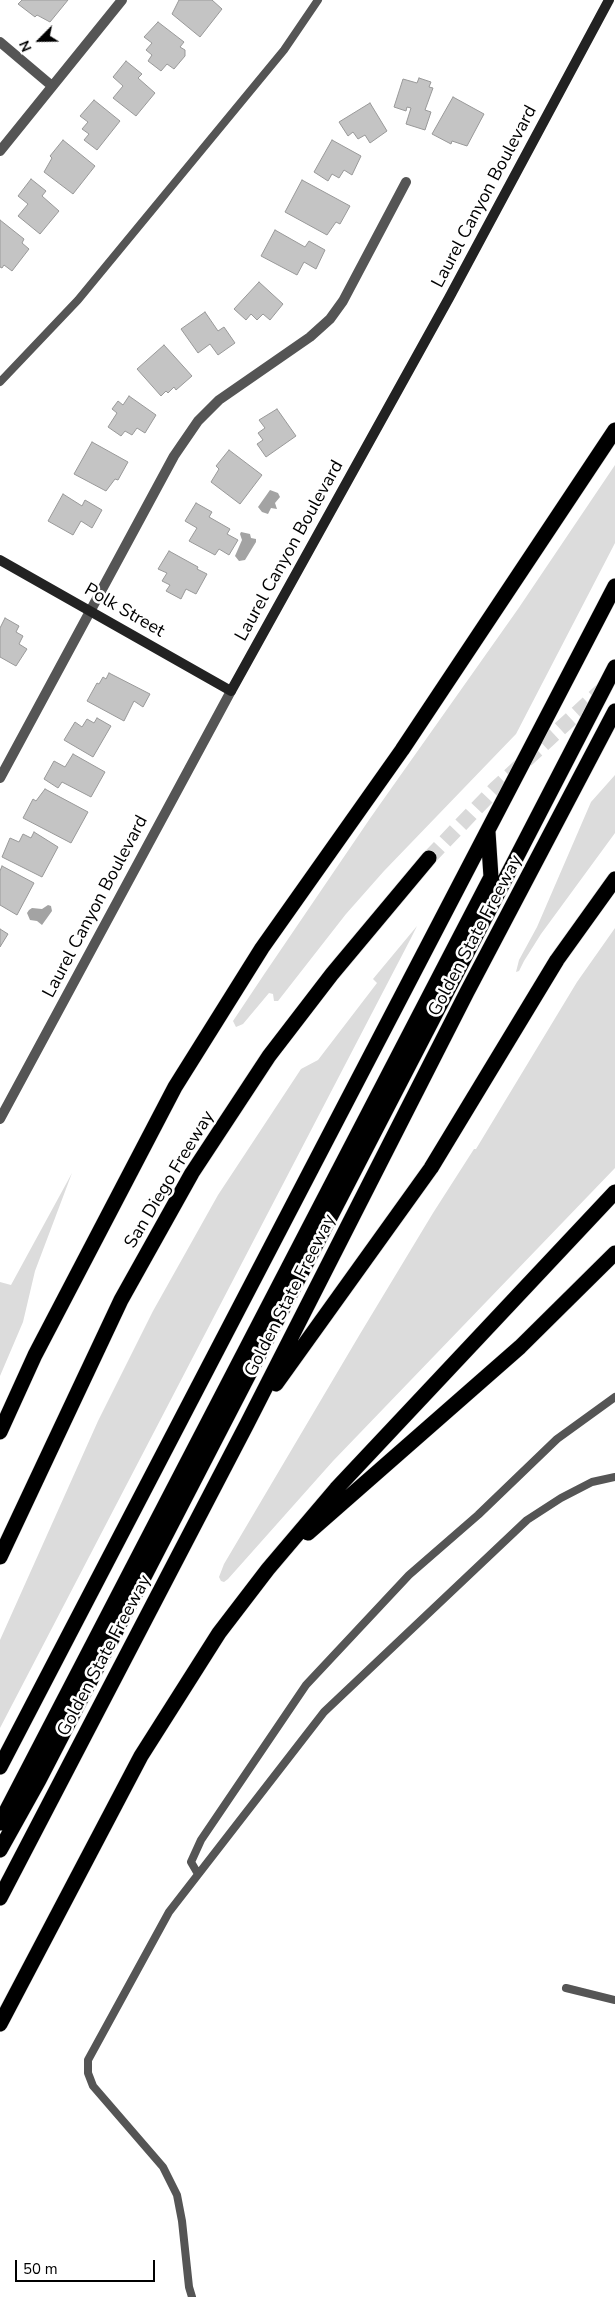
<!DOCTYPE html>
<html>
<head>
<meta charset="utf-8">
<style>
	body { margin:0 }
	#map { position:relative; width:615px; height:2297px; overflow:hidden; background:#fff; font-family:"Nunito Sans",sans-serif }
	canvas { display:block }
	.north { position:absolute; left:15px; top:15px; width:50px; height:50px; -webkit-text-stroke:4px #fff; paint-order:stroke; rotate:247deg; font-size:14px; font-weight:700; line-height:20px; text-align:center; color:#000 }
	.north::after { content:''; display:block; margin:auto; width:18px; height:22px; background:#000; clip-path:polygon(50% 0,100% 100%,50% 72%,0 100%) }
	.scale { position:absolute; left:15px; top:2260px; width:140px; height:22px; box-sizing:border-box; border:2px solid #000; border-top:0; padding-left:6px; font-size:15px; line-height:18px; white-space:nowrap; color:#000; -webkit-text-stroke:4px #fff; paint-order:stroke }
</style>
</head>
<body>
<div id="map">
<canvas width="615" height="2297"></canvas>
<div class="north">N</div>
<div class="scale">50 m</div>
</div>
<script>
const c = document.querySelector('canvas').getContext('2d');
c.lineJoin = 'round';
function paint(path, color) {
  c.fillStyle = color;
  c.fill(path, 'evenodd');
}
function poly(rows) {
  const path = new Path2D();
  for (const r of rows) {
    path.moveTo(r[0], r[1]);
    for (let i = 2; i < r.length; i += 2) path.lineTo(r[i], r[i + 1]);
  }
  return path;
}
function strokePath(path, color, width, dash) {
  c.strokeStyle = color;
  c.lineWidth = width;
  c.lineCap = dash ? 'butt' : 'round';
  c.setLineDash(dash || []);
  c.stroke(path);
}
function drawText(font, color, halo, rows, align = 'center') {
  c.font = font + ' "Nunito Sans",sans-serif';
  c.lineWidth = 5;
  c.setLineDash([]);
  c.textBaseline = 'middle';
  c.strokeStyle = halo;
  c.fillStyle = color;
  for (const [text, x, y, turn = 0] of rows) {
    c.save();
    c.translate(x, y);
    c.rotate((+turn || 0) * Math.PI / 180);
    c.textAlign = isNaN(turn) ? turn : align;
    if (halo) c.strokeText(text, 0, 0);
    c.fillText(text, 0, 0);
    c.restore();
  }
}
paint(poly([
	[615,465,615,543,516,734,384,871,346,914,278,1001,274,1001,273,994,269,993,243,1024,236,1027,233,1021,265,973,371,817,518,609],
	[615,775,615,833,541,934,524,961,519,971,516,972,519,960,537,927,591,802],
	[417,926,410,940,0,1728,0,1640,98,1421,153,1311,218,1195,301,1069,318,1060,377,983,373,979],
	[615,928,615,1168,333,1461,228,1579,224,1582,221,1581,219,1577,224,1564,360,1334,433,1213,474,1149,476,1149,577,982],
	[72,1173,35,1271,23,1322,0,1376,0,1282,11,1285]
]), '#dcdcdc');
paint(poly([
	[270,490,278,493,280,497,275,503,277,509,271,508,268,514,262,512,258,507],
	[241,532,250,534,251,538,256,539,256,542,245,560,239,561,235,556,242,540,240,534],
	[48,905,51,906,52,911,42,925,37,921,30,920,27,913,29,910,32,908,42,909]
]), '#a3a3a3');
const building = poly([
	[22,0,68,0,50,22,37,15,35,17,18,4,22,0],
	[179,0,212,0,222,9,200,37,172,14,179,0],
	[158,22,184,42,180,47,185,50,185,56,174,69,167,64,161,71,148,61,152,55,146,50,152,43,144,37,158,22],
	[126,61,142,74,138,78,155,93,136,116,113,98,123,86,113,77,126,61],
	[419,78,431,82,429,87,433,88,425,110,431,112,425,130,406,124,411,108,407,107,406,111,394,107,403,79,417,83,419,78],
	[453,97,484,114,467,146,452,141,451,144,432,134,453,97],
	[94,100,120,121,97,150,84,140,89,134,82,129,88,122,80,116,94,100],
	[370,103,387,131,370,143,365,135,358,139,353,132,348,136,339,122,370,103],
	[63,140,95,166,73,194,44,172,52,158,50,156,63,140],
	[332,140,361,156,352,175,344,170,339,178,332,174,328,181,314,172,332,140],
	[31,179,46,191,42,196,59,211,40,234,18,216,28,204,18,196,31,179],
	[302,180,350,206,340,224,336,222,327,235,285,212,302,180],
	[0,220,24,239,22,243,29,249,12,271,4,265,2,268,0,267,0,220],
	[275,230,305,247,309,241,325,250,316,269,304,262,297,275,261,256,275,230],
	[259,282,283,304,270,320,263,314,257,320,251,314,246,320,234,309,259,282],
	[205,312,218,331,224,327,235,343,218,355,210,344,198,353,181,329,205,312],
	[164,345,192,376,176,390,174,387,168,393,166,391,161,396,137,369,164,345],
	[129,396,156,415,145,433,137,428,132,435,125,431,121,436,108,427,117,413,112,409,118,401,123,405,129,396],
	[277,409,296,436,266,457,257,444,263,440,258,433,265,428,259,420,277,409],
	[92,442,128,462,118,480,115,479,106,491,74,474,92,442],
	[229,450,262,475,240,504,211,482,219,469,216,466,229,450],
	[63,494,82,506,85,500,102,510,92,528,81,521,73,535,48,521,63,494],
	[196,503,212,512,209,517,230,529,227,534,238,540,229,555,219,549,215,555,189,541,197,528,185,521,196,503],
	[169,551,198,567,197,569,207,574,196,594,186,589,181,599,166,591,170,585,162,581,167,573,158,569,169,551],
	[5,618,19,626,16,632,23,636,19,644,27,649,16,666,0,657,0,628,5,618],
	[109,673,150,694,143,707,134,701,124,721,87,701,97,683,99,684,103,677,106,679,109,673],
	[97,718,111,726,93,757,64,740,75,722,82,727,87,719,94,723,97,718],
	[73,754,105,772,91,797,62,782,58,788,44,779,54,761,65,767,73,754],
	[45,789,88,812,71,843,23,818,33,799,36,801,45,789],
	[34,832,58,847,42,877,2,857,10,838,19,842,23,834,31,838,34,832],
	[2,866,34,883,17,915,0,905,0,871,2,866],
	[0,929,8,934,0,947,0,929]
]);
paint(building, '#c4c4c4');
strokePath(building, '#999', 1);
strokePath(poly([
	[429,858,496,788,603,689]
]), '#d9d9d9', 15, [15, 8]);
const highway = poly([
	[276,1384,431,1168,557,960,615,879],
	[0,1432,35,1355,175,1087,262,948,402,750,615,430],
	[308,1533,520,1347,615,1253],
	[0,1557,121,1300,192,1173,269,1056,332,974,429,858],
	[0,1767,615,586],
	[0,1823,491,877,488,832],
	[0,1850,39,1780,615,667],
	[0,1898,247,1424,467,992,615,711],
	[0,2024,141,1756,219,1633,268,1569,336,1489,615,1192]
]);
strokePath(highway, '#dbdbdb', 16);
strokePath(poly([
	[0,382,78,300,284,50,318,0],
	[198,1874,191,1862,201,1840,306,1685,409,1575,478,1515,557,1439,615,1397],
	[566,1988,615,2000],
	[192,2297,189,2287,182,2221,177,2195,163,2167,93,2086,88,2073,88,2060,169,1912,324,1712,527,1520,561,1498,592,1482,615,1477]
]), '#555', 8);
strokePath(poly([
	[0,42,52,86],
	[0,151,122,0],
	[0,778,174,456,198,421,219,400,310,337,330,319,343,301,406,182],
	[0,1119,231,691]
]), '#555', 10);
strokePath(poly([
	[0,560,231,691,449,298,609,0]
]), '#222', 10);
strokePath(highway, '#000', 15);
drawText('18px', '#000', '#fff', [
	["Laurel Canyon Boulevard",485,197,-62],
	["Laurel Canyon Boulevard",290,551,-61],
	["Polk Street",124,611,30],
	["Laurel Canyon Boulevard",96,907,-62],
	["Golden State Freeway",476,936,-62],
	["San Diego Freeway",170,1180,-59],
	["Golden State Freeway",291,1296,-63],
	["Golden State Freeway",105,1656,-62]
]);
</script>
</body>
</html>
